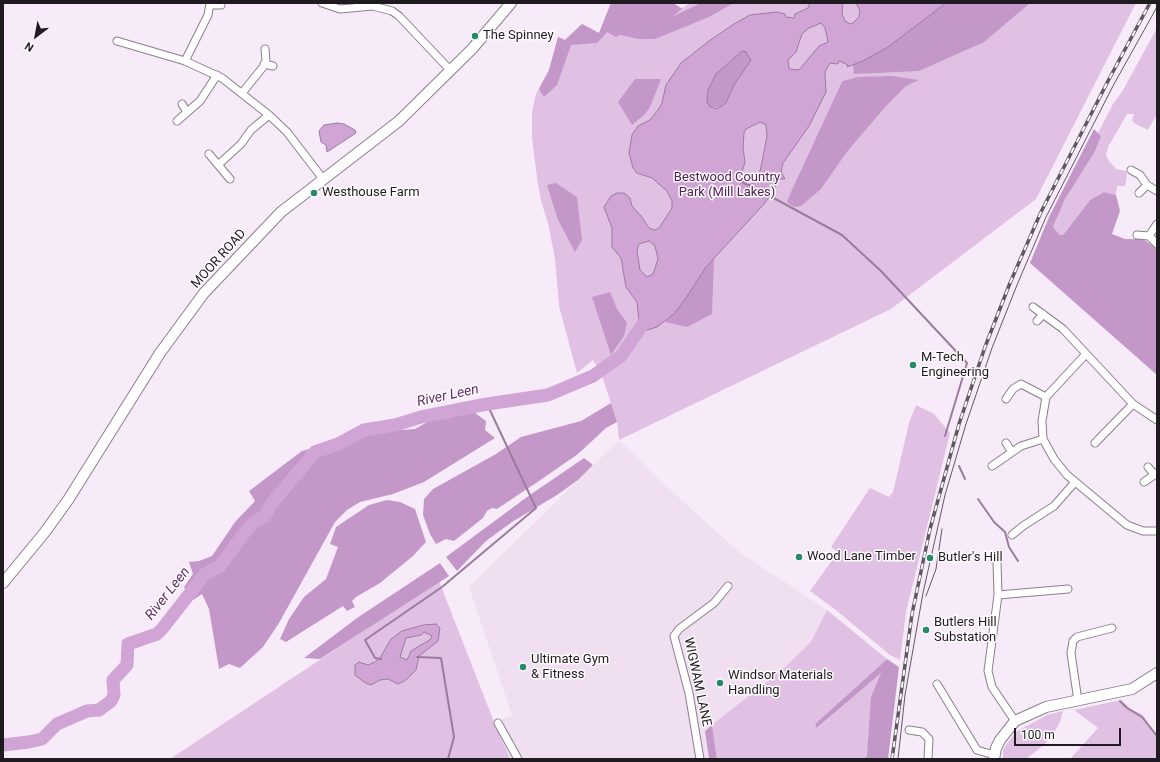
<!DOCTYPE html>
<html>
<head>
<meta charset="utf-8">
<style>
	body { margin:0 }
	#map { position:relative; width:1160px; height:762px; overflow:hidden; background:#f8ebf9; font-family:Roboto,sans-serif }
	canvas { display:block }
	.frame { position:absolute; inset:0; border:4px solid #201b20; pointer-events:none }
	.north { position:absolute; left:16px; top:16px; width:40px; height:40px; -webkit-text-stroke:3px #fffcff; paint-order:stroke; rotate:212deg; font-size:11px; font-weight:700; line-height:16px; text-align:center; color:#201b20 }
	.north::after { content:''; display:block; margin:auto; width:14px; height:18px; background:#201b20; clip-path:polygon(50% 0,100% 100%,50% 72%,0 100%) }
	.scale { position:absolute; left:1014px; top:728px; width:107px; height:18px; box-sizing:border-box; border:2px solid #201b20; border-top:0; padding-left:5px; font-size:12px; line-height:14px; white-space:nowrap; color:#201b20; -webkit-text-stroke:3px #fffcff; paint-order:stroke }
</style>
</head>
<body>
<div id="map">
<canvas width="1160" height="762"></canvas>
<div class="frame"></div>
<div class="north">N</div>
<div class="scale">100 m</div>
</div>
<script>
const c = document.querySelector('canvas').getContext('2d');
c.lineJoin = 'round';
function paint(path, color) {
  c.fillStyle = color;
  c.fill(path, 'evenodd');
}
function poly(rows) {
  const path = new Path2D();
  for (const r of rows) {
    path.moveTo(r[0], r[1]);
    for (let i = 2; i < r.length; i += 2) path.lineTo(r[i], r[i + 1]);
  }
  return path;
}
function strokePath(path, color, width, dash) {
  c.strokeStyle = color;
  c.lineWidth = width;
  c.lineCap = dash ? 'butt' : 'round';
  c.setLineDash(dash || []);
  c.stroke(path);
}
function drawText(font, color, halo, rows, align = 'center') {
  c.font = font + ' Roboto,sans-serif';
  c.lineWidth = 3;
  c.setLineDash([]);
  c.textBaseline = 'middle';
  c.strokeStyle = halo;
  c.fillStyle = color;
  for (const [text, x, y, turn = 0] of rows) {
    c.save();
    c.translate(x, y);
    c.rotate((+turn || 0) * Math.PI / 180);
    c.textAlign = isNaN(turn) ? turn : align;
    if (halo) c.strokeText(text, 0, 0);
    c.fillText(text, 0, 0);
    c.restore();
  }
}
paint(poly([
	[619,440,665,485,739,552,827,610,811,642,784,668,705,731,709,759,510,759,494,722,512,715,469,587]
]), '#f0def1');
paint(poly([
	[611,3,673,3,682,8,690,3,1136,3,1036,199,891,309,619,440,617,422,611,403,601,373,593,360,577,373,559,306,555,259,548,223,542,204,538,185,532,137,532,112,536,94,549,70,558,37,565,40,582,24,599,33],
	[1157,28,1157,114,1148,130,1134,123,1132,120,1134,114,1127,114,1108,147,1106,155,1109,161,1116,169,1126,171,1127,175,1125,186,1117,186,1116,195,1104,192,1090,200,1064,234,1060,235,1053,227,1065,199,1101,136,1098,133,1113,104,1123,90],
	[916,405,934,414,950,433,906,612,900,660,890,655,837,611,810,591,838,552,831,547,870,488,889,497,893,492,909,423],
	[439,581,494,722,510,759,170,759],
	[827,610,887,659,815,724,818,728,881,672,867,757,864,759,717,759,712,725,784,668,811,642],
	[1121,700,1131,709,1142,714,1157,735,1157,759,1070,759,1098,728,1074,710],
	[1063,711,1060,722,1052,736,1045,744,1026,759,1003,759,1003,749,1016,732,1047,715]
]), '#e0c0e3');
paint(poly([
	[611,3,673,3,682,9,672,17,701,3,734,3,709,17,655,39,639,39,620,35,616,37,607,32,597,43,571,45,557,85,544,97,539,89,549,70,558,37,565,40,582,24,599,33],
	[946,3,1030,3,984,42,919,71,854,74,853,65,888,47],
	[742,51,746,52,751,60,734,85,726,103,720,108,710,107,707,102,707,90,716,74],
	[892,76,919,80,906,86,886,106,846,153,821,189,801,206,796,207,792,206,787,202,791,192,841,84,843,81,858,77],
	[635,79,661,79,650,107,645,114,632,125,618,102],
	[1094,129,1101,136,1095,151,1065,199,1053,227,1060,235,1064,234,1090,200,1104,192,1116,195,1120,211,1112,234,1125,239,1143,239,1157,249,1157,375,1030,263,1049,217],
	[556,183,577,197,582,240,575,252,558,220,547,185],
	[714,258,712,314,687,327,665,322,674,314,706,267],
	[610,292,617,309,627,323,624,336,611,355,592,297],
	[462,402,460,414,475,413,486,421,485,430,495,438,424,482,393,494,360,502,347,510,335,522,279,623,263,647,240,668,229,664,219,669,209,609,202,594,193,600,184,587,193,574,189,562,199,561,212,556,235,522,255,501,249,491,302,451,376,432,415,429],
	[611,403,617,422,606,428,578,454,539,481,497,509,492,508,487,511,483,518,454,541,446,539,436,544,430,534,423,515,424,499,433,489,496,454,521,437,581,421],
	[584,458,593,465,578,480,557,495,512,522,486,541,457,571,446,557,527,497],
	[387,500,400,502,415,509,426,542,413,556,380,583,356,597,352,601,355,607,347,611,343,606,286,642,280,639,289,619,304,597,326,579,338,547,330,544,336,527,369,505],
	[440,563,449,576,320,659,304,658,357,618],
	[887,659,899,667,888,759,864,759,867,756,871,697,881,673,817,728,815,724],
	[712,725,717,759,709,759,705,731]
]), '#c398c8');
const water = poly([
	[810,3,843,3,842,14,845,21,850,24,853,23,859,17,860,11,856,3,946,3,888,47,863,61,847,67,848,65,839,61,838,64,830,63,825,72,826,92,809,126,783,163,781,172,785,179,778,179,773,192,764,204,706,267,686,298,674,314,657,327,644,331,638,327,639,322,637,302,626,287,621,258,612,247,612,228,604,207,611,196,617,193,624,193,630,198,632,206,642,217,649,228,655,230,659,228,672,208,672,201,667,191,652,178,637,173,633,168,629,153,632,135,638,126,650,120,658,110,662,103,666,85,681,63,709,41,734,24,750,15,776,12,785,14,786,17,794,18,795,14,808,8,810,3],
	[821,23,825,28,828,42,819,46,799,70,789,69,788,60,796,52,802,34,809,28,821,23],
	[742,51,746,52,751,60,734,85,726,103,717,109,710,107,707,102,708,90,716,74,742,51],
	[760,122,766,125,767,136,762,162,758,180,752,184,746,185,742,183,741,175,745,162,743,148,744,133,746,129,760,122],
	[649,241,655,246,658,259,653,274,647,277,640,270,637,251,639,244,649,241],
	[337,123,344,124,355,130,356,133,327,152,326,145,321,142,319,131,324,125,337,123],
	[436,624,440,628,438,641,419,656,416,670,406,680,398,684,388,679,380,680,371,685,364,682,355,675,355,665,359,662,368,665,375,662,380,658,391,639,402,631,423,625,436,624],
	[424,632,432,636,431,639,411,651,407,660,400,657,406,638,421,635,424,632]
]);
paint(water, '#d0a5d5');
strokePath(water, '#9b7c9f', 1);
strokePath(poly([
	[740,180,750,186],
	[768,195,842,235,881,271,967,363,945,436],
	[959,466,965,479],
	[978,499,994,522,1005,532,1009,547,1018,561],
	[417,657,441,658,454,737,448,759],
	[381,659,375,658,365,640,442,587,536,508,487,404],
	[1120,701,1127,708,1142,717,1157,736]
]), '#9b7c9f', 2);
strokePath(poly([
	[3,745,29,742,42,739,57,724,87,711,99,710,111,701,114,695,113,680,127,665,128,644,157,634,162,629,205,574,220,566,245,532,254,522,265,516,272,503,315,452,338,444,364,430,395,425,421,417,487,404,548,395,593,376,621,356,650,314]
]), '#d0a5d5', 13);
const street = poly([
	[322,3,340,9,373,6,392,11,399,16,451,71],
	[211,5,221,5],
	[117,41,185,61,222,78,269,115,287,132,323,179],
	[185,61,208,15,210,3],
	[264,64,273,66],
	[242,93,263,67,266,61,265,49],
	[182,104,187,112],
	[177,121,200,101,217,75],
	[209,154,230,179],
	[218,165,241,144,251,130,269,115],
	[1131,170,1140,175,1147,185,1157,191],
	[1139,193,1147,185],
	[1137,235,1149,236,1157,244],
	[1149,236,1157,224],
	[1033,307,1063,329,1133,404,1157,420],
	[1037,321,1043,314],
	[1086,354,1046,397,1042,421,1043,439,1054,459,1067,475,1127,525,1143,531,1157,531],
	[1006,399,1013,389,1021,384,1046,397],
	[1006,443,1012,452],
	[1095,443,1133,404],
	[992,466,1021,446,1043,439],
	[1148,467,1155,475],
	[1144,482,1157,473],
	[1012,535,1023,526,1054,506,1075,482],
	[997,562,998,595,988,671,992,687,1015,721],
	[998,595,1068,589],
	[937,684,977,750,994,755],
	[1078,701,1071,653,1073,641,1077,637,1112,628],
	[498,723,518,759],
	[909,730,922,732,929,739,928,759],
	[700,759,689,693,674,636,679,629,714,603,728,586]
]);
const secondary = poly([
	[3,583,45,532,68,500,160,353,204,293,281,212,399,121,472,49,511,3],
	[994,759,996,748,1000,740,1015,721,1046,707,1132,689,1157,673]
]);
strokePath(street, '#8a7f8b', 9);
strokePath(secondary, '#8a7f8b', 12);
strokePath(street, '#fff', 7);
strokePath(secondary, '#fff', 10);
strokePath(poly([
	[926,596,936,569,942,529],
	[898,759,905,695,923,593,945,495,966,424,992,348,1017,285,1046,217,1114,84,1157,7]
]), '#605860', 1);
const rail = poly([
	[892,759,912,614,930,529,959,424,985,347,1010,283,1041,212,1108,81,1150,3]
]);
strokePath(rail, '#605860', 3.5);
strokePath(rail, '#fffcff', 2, [6]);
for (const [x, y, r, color] of [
	[475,36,4,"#258b66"],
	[314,193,4,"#258b66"],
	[913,365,4,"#258b66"],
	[799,557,4,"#258b66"],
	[930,558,4,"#258b66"],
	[926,630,4,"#258b66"],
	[523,667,4,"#258b66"],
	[720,683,4,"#258b66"]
]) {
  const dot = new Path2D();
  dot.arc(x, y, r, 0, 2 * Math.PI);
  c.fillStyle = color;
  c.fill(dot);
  strokePath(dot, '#fffcff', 1.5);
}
drawText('13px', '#201b20', '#fffcff', [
	["The Spinney",483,36],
	["Westhouse Farm",322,193],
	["M-Tech",921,358],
	["Engineering",921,373],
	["Wood Lane Timber",807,557],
	["Butler's Hill",938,558],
	["Butlers Hill",934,623],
	["Substation",934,638],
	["Ultimate Gym",531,660],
	["& Fitness",531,675],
	["Windsor Materials",728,676],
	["Handling",728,691]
], 'left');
drawText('13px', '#54205a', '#fffcff', [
	["Bestwood Country",727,178],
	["Park (Mill Lakes)",727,193]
]);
drawText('13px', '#201b20', '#fffcff', [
	["MOOR ROAD",219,259,-48],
	["WIGWAM LANE",697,682,78]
]);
drawText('italic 14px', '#612d67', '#fffcff', [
	["River Leen",448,396,-12],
	["River Leen",168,594,-52]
]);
</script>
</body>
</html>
